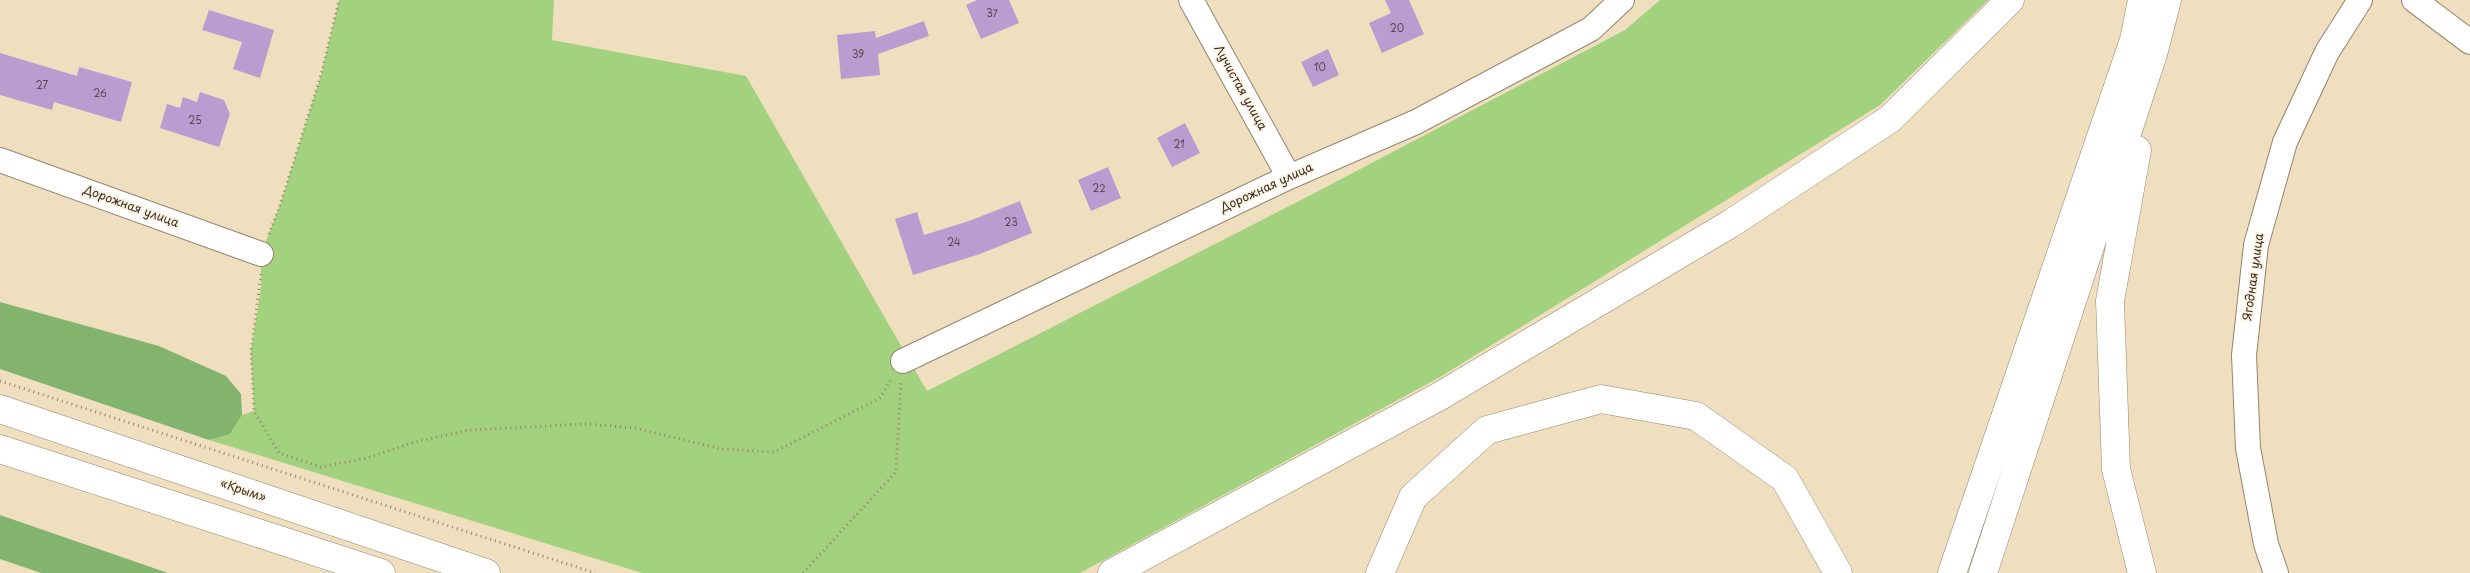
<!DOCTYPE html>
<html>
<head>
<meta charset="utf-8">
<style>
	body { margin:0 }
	canvas { display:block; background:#f0dfbe }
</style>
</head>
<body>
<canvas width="2470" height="573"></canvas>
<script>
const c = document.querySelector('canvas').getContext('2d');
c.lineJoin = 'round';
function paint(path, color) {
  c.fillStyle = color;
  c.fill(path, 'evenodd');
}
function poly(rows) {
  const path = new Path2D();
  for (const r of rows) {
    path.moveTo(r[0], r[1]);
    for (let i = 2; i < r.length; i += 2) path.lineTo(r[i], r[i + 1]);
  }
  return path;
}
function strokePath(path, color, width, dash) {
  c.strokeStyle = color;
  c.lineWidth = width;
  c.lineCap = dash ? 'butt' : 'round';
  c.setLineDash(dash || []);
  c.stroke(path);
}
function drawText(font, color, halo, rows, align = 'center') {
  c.font = font + ' "Playpen Sans",sans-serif';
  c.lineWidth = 4;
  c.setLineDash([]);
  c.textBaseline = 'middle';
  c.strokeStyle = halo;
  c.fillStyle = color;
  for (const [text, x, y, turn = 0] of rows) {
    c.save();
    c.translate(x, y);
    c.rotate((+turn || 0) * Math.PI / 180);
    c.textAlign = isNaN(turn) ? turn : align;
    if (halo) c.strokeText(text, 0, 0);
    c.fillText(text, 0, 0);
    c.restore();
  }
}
paint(poly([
	[339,0,554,0,552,40,746,76,927,391,1305,198,1625,30,1660,0,1988,0,1880,105,1440,377,1080,573,642,573,209,440,230,434,242,415,254,411,251,351,261,287,261,254,280,205,321,75]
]), '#a3d27f');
paint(poly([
	[0,302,159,346,226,376,241,394,242,415,230,434,209,440,0,369],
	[0,515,168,573,41,573,0,559]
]), '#82b46e');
paint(poly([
	[977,0,1009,0,1019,23,981,39,966,5],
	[1385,0,1409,0,1424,34,1382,53,1369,23,1391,13],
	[209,10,274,30,260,78,233,69,242,42,202,30],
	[924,21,929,36,878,54,880,75,841,79,837,35,875,31,876,38],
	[1328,49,1339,75,1313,87,1301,62],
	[0,53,77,76,79,67,132,82,121,122,54,102,52,110,0,95],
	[200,92,224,100,230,114,219,147,160,128,167,104,180,108,183,97,197,102],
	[1185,123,1200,153,1172,167,1157,138],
	[1108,167,1121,198,1091,211,1078,180],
	[1020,201,1032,233,980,254,913,275,895,219,917,212,924,235,969,221]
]), '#b99dd1');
const minor = poly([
	[1191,0,1289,177],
	[2414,0,2470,42],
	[0,160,261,254],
	[903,361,1289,177,1416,122,1591,29,1622,0],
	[2276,573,2266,544,2248,448,2244,355,2256,245,2285,142,2327,52,2360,0]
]);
const major = poly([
	[2137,150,2110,301,2116,469,2142,573],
	[0,409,486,573],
	[0,449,381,573],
	[1112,573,1440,396,1730,224,1890,119,2010,0],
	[1380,573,1413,497,1487,430,1601,399,1696,416,1785,479,1838,573],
	[1952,573,2134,40,2142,0],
	[1983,573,2153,54,2167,0]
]);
strokePath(minor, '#96846e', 26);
strokePath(major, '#96846e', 29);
strokePath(poly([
	[269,234,280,205,321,75,339,0],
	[261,274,251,351,254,411,279,453,321,467,367,458,415,442,469,430,587,424,635,428,722,449,774,452,880,398,892,378],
	[0,381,595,573],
	[803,573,896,472,901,381]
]), '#96846e', 3, [1, 4]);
strokePath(minor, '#fff', 24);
strokePath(major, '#fff', 28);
drawText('10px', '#5a474b', null, [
	["37",992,14],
	["20",1397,29],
	["39",858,55],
	["10",1320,68],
	["27",42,86],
	["26",100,94],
	["25",195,121],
	["21",1179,145],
	["22",1099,189],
	["23",1011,223],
	["24",954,243]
]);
drawText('12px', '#3b2a1e', '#fcf5e5', [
	["Лучистая улица",1240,88,61],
	["Дорожная улица",1267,188,-25],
	["Дорожная улица",131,207,20],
	["Ягодная улица",2254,277,-82],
	["«Крым»",243,491,19]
]);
</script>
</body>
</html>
